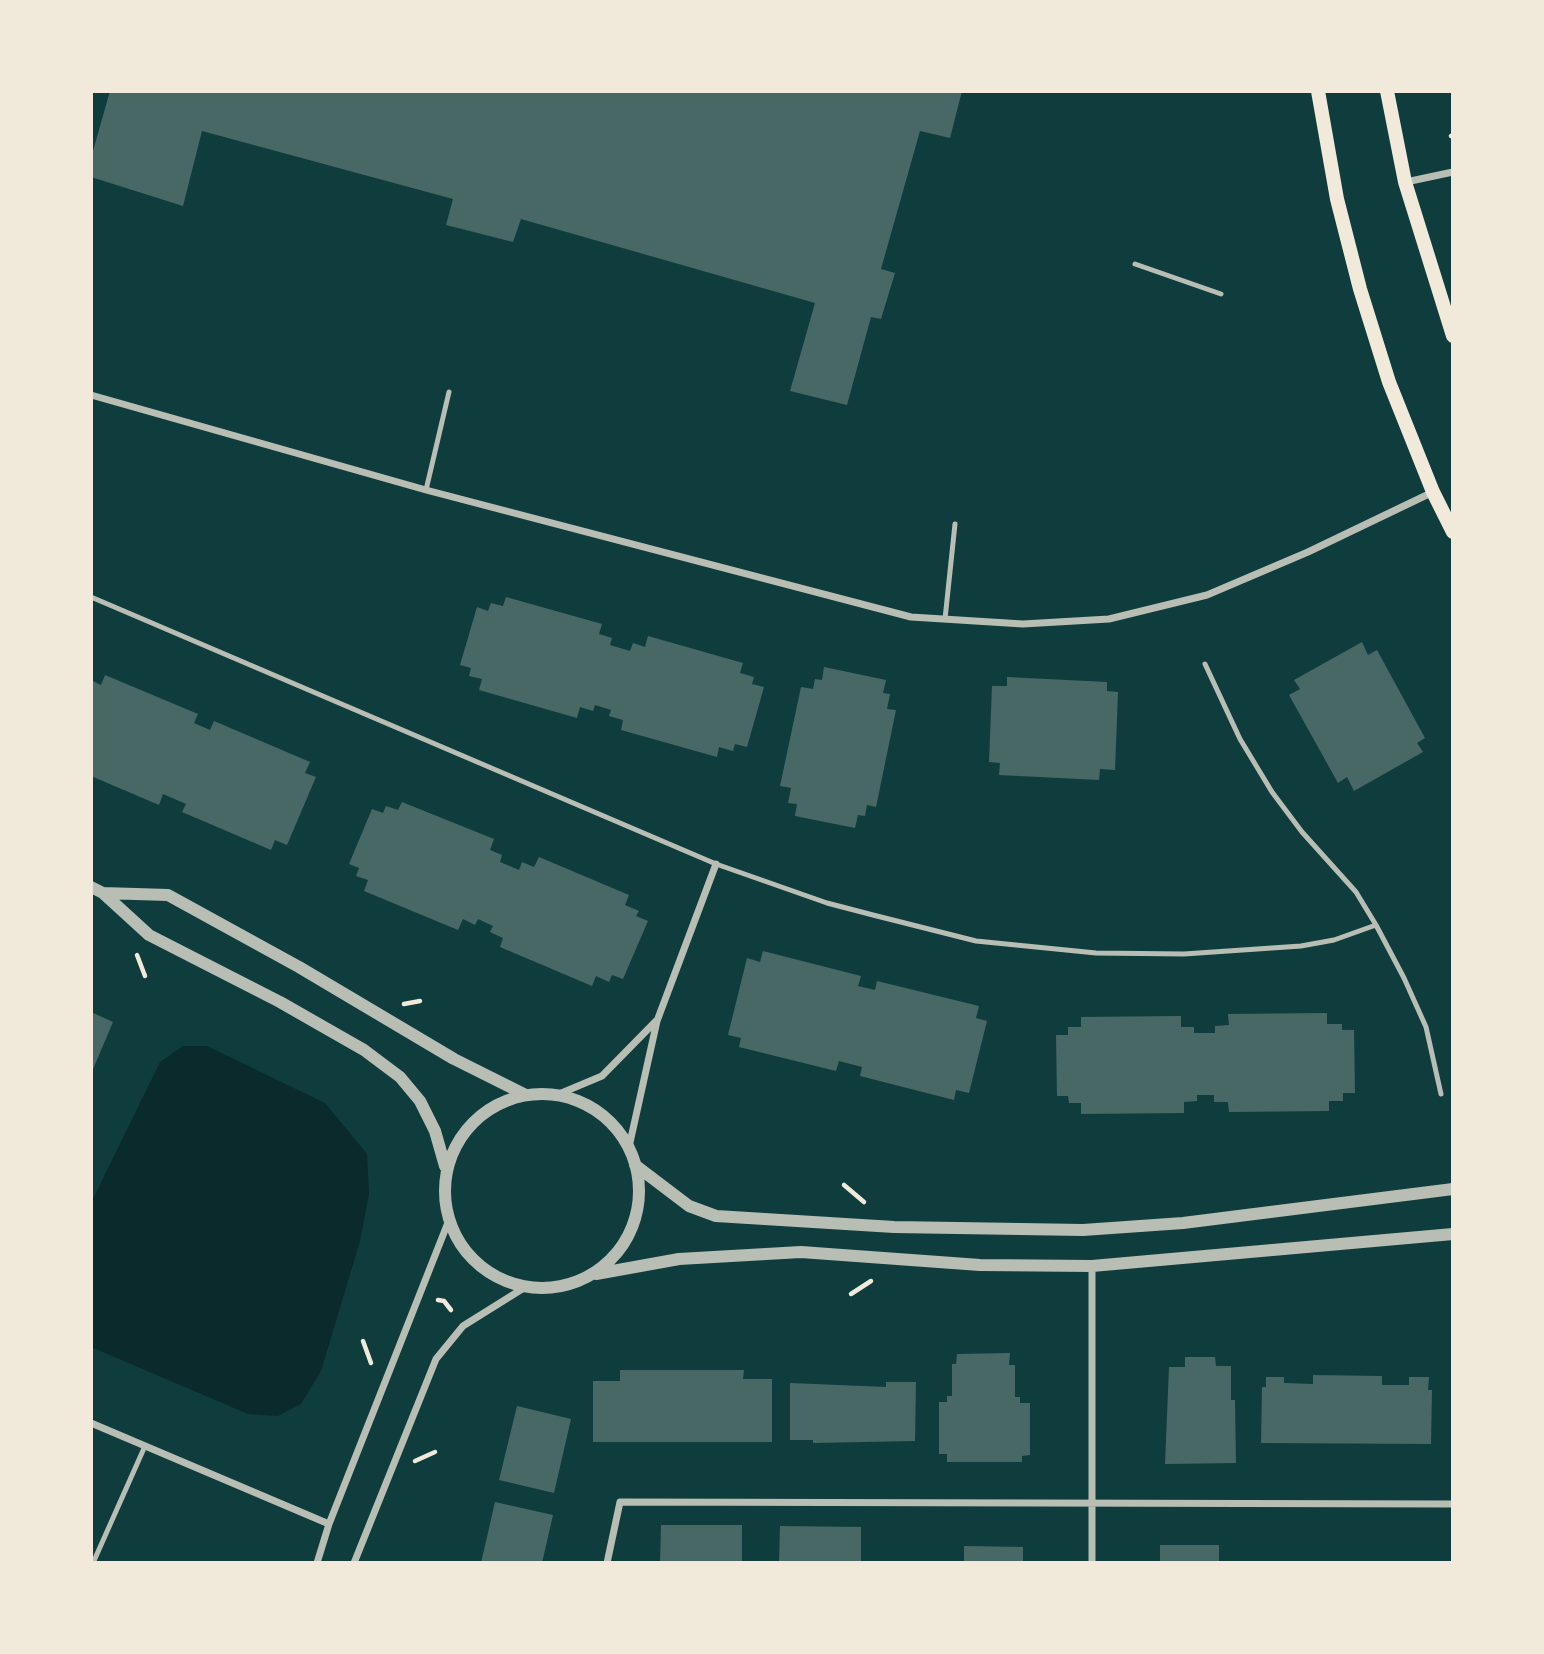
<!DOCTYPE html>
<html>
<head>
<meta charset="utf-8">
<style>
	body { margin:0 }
	#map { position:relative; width:1544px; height:1654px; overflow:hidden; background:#0f3d3e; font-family:Montserrat,sans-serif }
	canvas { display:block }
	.frame { position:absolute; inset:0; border:93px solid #f1e9da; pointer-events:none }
</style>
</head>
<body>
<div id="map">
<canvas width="1544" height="1654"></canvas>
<div class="frame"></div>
</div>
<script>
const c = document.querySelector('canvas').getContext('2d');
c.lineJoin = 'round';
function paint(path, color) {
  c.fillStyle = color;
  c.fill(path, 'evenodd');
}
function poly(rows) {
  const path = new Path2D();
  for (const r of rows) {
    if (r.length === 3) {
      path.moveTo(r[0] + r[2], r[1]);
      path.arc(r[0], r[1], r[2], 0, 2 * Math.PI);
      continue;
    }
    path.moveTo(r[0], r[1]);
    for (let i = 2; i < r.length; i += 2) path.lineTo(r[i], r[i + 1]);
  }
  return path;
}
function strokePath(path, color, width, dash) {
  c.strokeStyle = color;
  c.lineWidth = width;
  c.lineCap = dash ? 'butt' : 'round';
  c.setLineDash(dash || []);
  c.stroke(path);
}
paint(poly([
	[183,1046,207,1046,325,1103,367,1154,369,1194,360,1241,321,1371,301,1404,278,1416,248,1414,91,1347,91,1203,160,1062]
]), '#0a2a2b');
paint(poly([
	[110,91,962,91,950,138,920,131,881,269,895,273,881,319,871,317,847,405,790,391,815,303,521,219,513,242,446,225,453,199,202,131,183,206,91,177,91,158],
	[506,597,602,624,599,634,612,638,610,645,630,651,633,643,645,647,648,636,743,663,740,673,754,677,752,684,764,687,747,747,735,744,733,751,719,747,717,757,621,730,623,720,609,716,611,710,595,705,593,711,580,707,577,718,479,690,482,679,469,676,471,668,460,665,477,607,488,611,491,603,503,606],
	[1362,642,1368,655,1377,650,1425,738,1417,743,1423,752,1354,791,1347,777,1338,783,1289,695,1300,689,1294,680],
	[824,667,886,680,883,693,890,694,887,709,896,710,876,807,867,805,865,816,858,815,855,828,795,816,797,804,788,803,791,788,780,786,801,687,813,689,815,679,822,680],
	[105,675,198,714,194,723,210,730,214,721,310,762,305,773,316,777,287,845,275,840,271,850,182,812,186,804,163,794,159,805,91,776,91,680,101,685],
	[1007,677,1107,682,1107,691,1118,692,1115,770,1100,769,1099,780,999,775,1000,763,989,762,992,686,1007,686],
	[402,802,494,839,490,850,502,855,500,862,519,870,522,862,534,867,539,857,629,895,625,905,639,911,636,916,648,921,623,979,612,975,609,982,596,976,592,986,500,947,503,938,490,932,493,926,478,919,475,925,463,919,458,930,364,891,368,880,356,876,359,868,349,864,372,809,383,813,386,806,398,810],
	[763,951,861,976,858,986,875,990,877,981,979,1006,976,1018,987,1021,969,1093,956,1090,954,1100,860,1076,862,1067,839,1061,836,1071,739,1047,741,1038,728,1035,747,958,760,962],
	[91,1012,113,1022,91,1074],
	[1327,1013,1327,1024,1342,1024,1342,1030,1354,1030,1355,1093,1343,1093,1343,1101,1329,1101,1329,1111,1229,1112,1228,1102,1214,1102,1214,1095,1197,1095,1197,1101,1184,1102,1184,1113,1081,1114,1081,1103,1069,1103,1068,1096,1057,1096,1056,1035,1068,1035,1068,1027,1081,1027,1081,1017,1181,1016,1181,1027,1194,1027,1194,1033,1215,1033,1215,1026,1229,1025,1228,1014],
	[1010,1353,1009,1365,1015,1365,1015,1397,1020,1397,1020,1403,1030,1403,1030,1455,1022,1456,1022,1462,947,1462,947,1454,939,1454,939,1402,947,1402,947,1396,952,1396,952,1364,956,1364,957,1354],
	[1185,1357,1215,1357,1216,1366,1231,1366,1231,1400,1235,1400,1236,1463,1165,1464,1169,1367,1185,1367],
	[620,1370,744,1370,743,1379,772,1379,772,1442,593,1442,593,1381,620,1381],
	[1313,1375,1382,1376,1382,1385,1409,1385,1409,1377,1429,1377,1428,1390,1432,1390,1431,1444,1261,1443,1262,1387,1266,1387,1266,1377,1284,1377,1284,1383,1313,1384],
	[886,1382,916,1382,915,1441,813,1443,813,1440,790,1440,790,1383,886,1387],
	[517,1406,571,1419,554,1493,499,1480],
	[495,1502,553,1515,542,1563,481,1563],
	[661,1525,742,1525,742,1563,660,1563],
	[780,1526,861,1527,861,1563,779,1563],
	[1160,1545,1219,1545,1219,1563,1160,1563],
	[964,1546,1023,1547,1023,1563,964,1563]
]), '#486865');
strokePath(poly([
	[1451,136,1453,135],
	[137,955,145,976],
	[404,1004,420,1001],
	[844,1185,864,1202],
	[851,1294,871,1281],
	[438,1300,444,1301,451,1310],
	[363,1341,371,1363],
	[415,1461,435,1452]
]), '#f1e9da', 4.5);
strokePath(poly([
	[1135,264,1221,294],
	[426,490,449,392],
	[91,597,716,864,827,903,873,915,976,941,1096,953,1184,954,1301,946,1334,940,1376,925],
	[945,619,955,524],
	[1205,664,1240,739,1272,792,1302,832,1356,892,1376,925,1404,978,1426,1027,1441,1094],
	[93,1563,145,1446]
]), '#b8beb3', 5);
strokePath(poly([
	[1406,182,1453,172],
	[91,395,426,490,911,617,1023,624,1109,619,1207,595,1308,552,1433,492],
	[559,1094,602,1076,656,1021],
	[629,1147,657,1021,716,864],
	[1092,1266,1092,1563],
	[91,1423,329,1524],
	[317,1563,329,1524,449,1220],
	[354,1563,436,1359,463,1326,527,1286],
	[607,1563,620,1502,1453,1504]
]), '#b8beb3', 7);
strokePath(poly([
	[91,887,103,893,149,935,280,1002,364,1050,400,1077,420,1101,435,1131,445,1166],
	[103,893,168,895,299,967,454,1059,526,1095],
	[542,1191,97],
	[635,1165,689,1206,716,1216,894,1227,1083,1230,1183,1223,1453,1189],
	[596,1274,679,1259,801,1252,980,1265,1092,1266,1453,1234]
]), '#b8beb3', 12);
strokePath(poly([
	[1318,91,1337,199,1360,289,1389,382,1433,492,1453,532],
	[1387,91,1405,182,1453,336]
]), '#f1e9da', 14);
</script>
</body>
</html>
